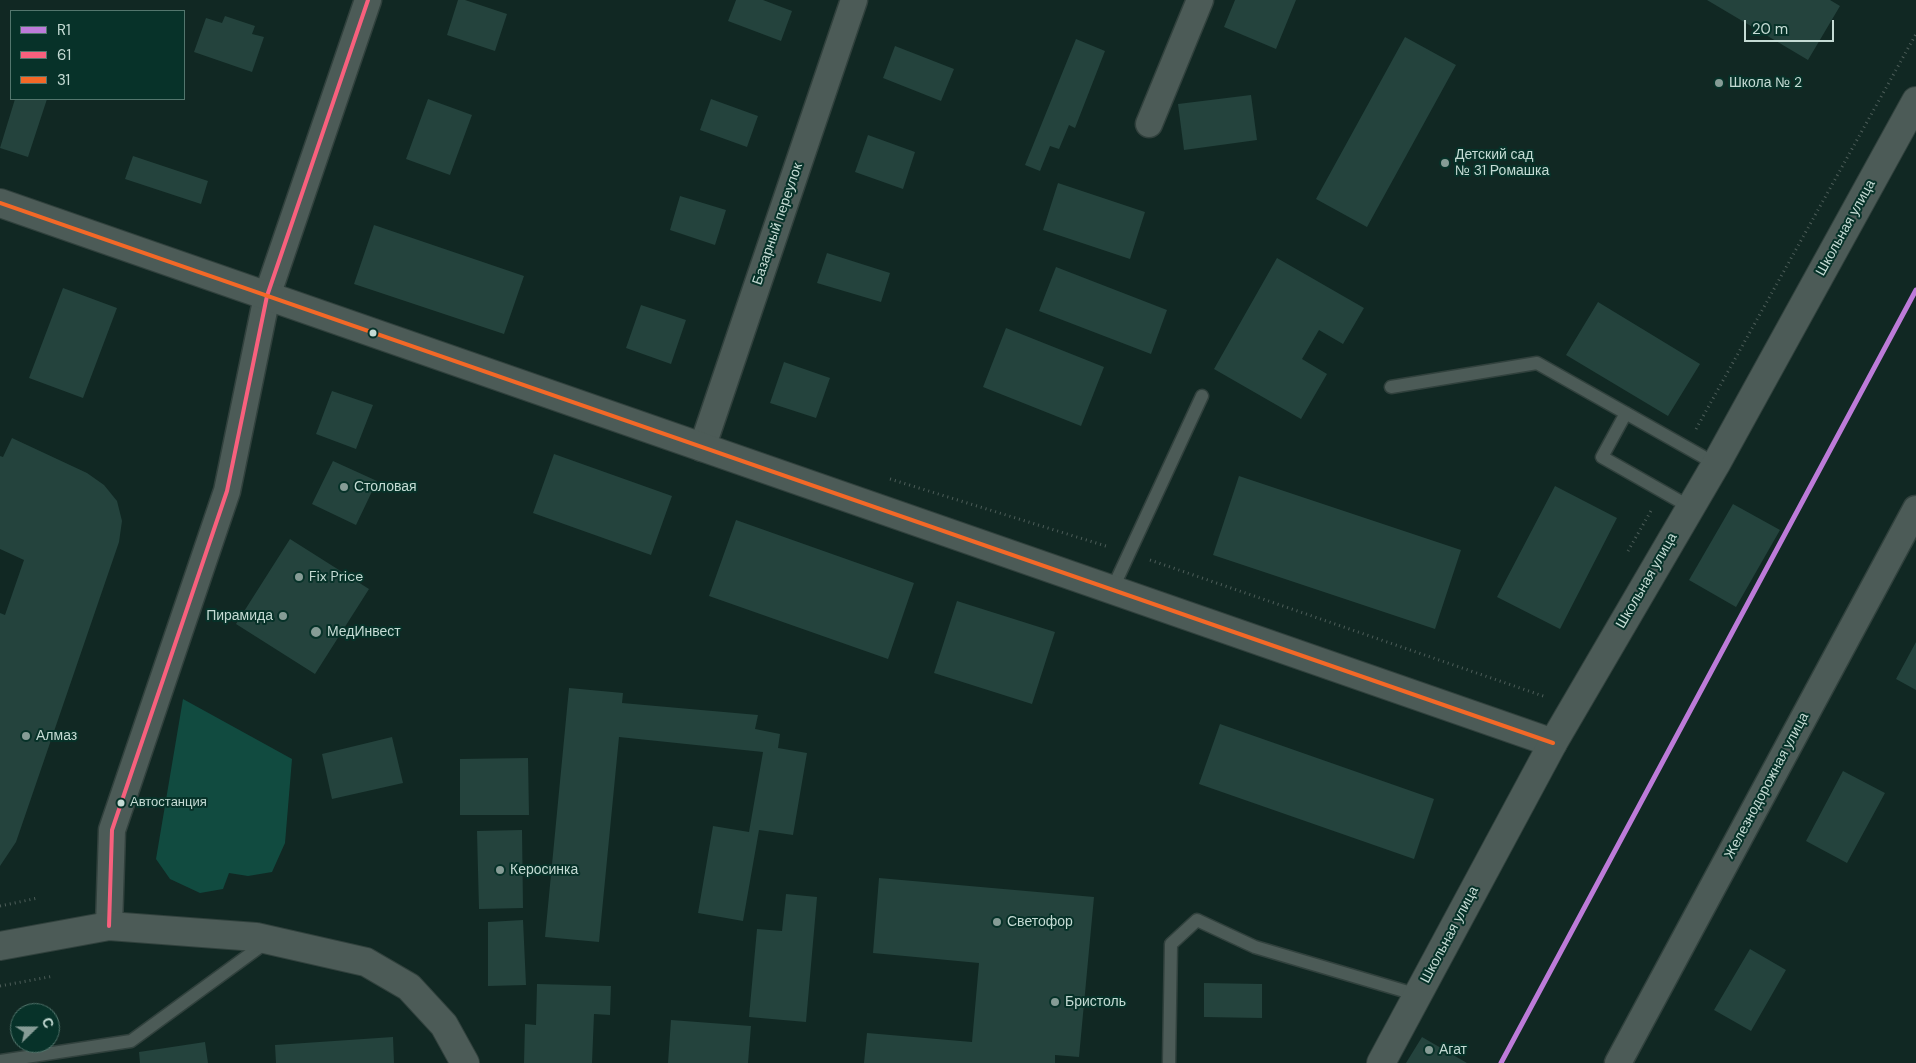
<!DOCTYPE html>
<html>
<head>
<meta charset="utf-8">
<style>
	body { margin:0 }
	#map { position:relative; width:1916px; height:1063px; overflow:hidden; background:#112823; font-family:"DM Sans",sans-serif }
	canvas { display:block }
	.legend { position:absolute; left:10px; top:10px; width:175px; height:90px; box-sizing:border-box; background:#073229; border:1px solid #53766d; margin:0; padding:6px 9px; list-style:none; font-size:15px; color:#c5dbd4 }
	.legend li { display:flex; align-items:center; gap:10px; height:25px }
	.legend b { width:25px; border:1px solid #53766d }
	.north { position:absolute; left:10px; top:1003px; width:50px; height:50px; box-sizing:border-box; background:#073229; border:1px solid #53766d; border-radius:50%; rotate:68deg; font-size:14px; font-weight:700; line-height:20px; text-align:center; color:#c5dbd4 }
	.north::after { content:''; display:block; margin:auto; width:18px; height:22px; background:#869c96; clip-path:polygon(50% 0,100% 100%,50% 72%,0 100%) }
	.scale { position:absolute; left:1744px; top:20px; width:90px; height:22px; box-sizing:border-box; border:2px solid #c5dbd4; border-top:0; padding-left:6px; font-size:15px; line-height:18px; white-space:nowrap; color:#c5dbd4; -webkit-text-stroke:4px #073229; paint-order:stroke }
</style>
</head>
<body>
<div id="map">
<canvas width="1916" height="1063"></canvas>
<ul class="legend">
<li><b style="height:6px;background:#bd7bd9"></b>R1</li>
<li><b style="height:6px;background:#f8607d"></b>61</li>
<li><b style="height:6px;background:#f36827"></b>31</li>
</ul>
<div class="north">С</div>
<div class="scale">20 m</div>
</div>
<script>
const c = document.querySelector('canvas').getContext('2d');
c.lineJoin = 'round';
function paint(path, color) {
  c.fillStyle = color;
  c.fill(path, 'evenodd');
}
function poly(rows) {
  const path = new Path2D();
  for (const r of rows) {
    path.moveTo(r[0], r[1]);
    for (let i = 2; i < r.length; i += 2) path.lineTo(r[i], r[i + 1]);
  }
  return path;
}
function strokePath(path, color, width, dash) {
  c.strokeStyle = color;
  c.lineWidth = width;
  c.lineCap = dash ? 'butt' : 'round';
  c.setLineDash(dash || []);
  c.stroke(path);
}
function drawText(font, color, halo, rows, align = 'center') {
  c.font = font + ' "DM Sans",sans-serif';
  c.lineWidth = 4;
  c.setLineDash([]);
  c.textBaseline = 'middle';
  c.strokeStyle = halo;
  c.fillStyle = color;
  for (const [text, x, y, turn = 0] of rows) {
    c.save();
    c.translate(x, y);
    c.rotate((+turn || 0) * Math.PI / 180);
    c.textAlign = isNaN(turn) ? turn : align;
    if (halo) c.strokeText(text, 0, 0);
    c.fillText(text, 0, 0);
    c.restore();
  }
}
paint(poly([
	[183,699,292,759,285,843,272,872,248,876,229,873,223,889,200,893,170,879,156,859]
]), '#114b40');
paint(poly([
	[458,0,465,0,507,14,495,51,447,35],
	[736,0,763,0,792,11,781,41,728,21],
	[1235,0,1296,0,1276,49,1224,27],
	[1707,0,1830,0,1840,6,1808,60],
	[225,16,255,26,252,34,264,37,252,72,194,52,206,18,222,23],
	[1405,37,1456,65,1367,227,1316,199],
	[1076,39,1105,51,1075,128,1069,125,1059,149,1050,146,1040,171,1025,165],
	[895,46,954,69,941,101,883,78],
	[1251,95,1257,140,1184,150,1178,104],
	[15,99,47,99,28,157,0,148],
	[428,99,472,115,450,175,406,159],
	[711,99,758,116,747,147,700,130],
	[868,135,915,152,903,189,855,172],
	[133,156,208,181,201,204,125,179],
	[1058,183,1145,212,1130,259,1043,230],
	[680,196,726,210,715,245,670,230],
	[374,225,524,276,504,334,354,284],
	[827,253,890,273,881,302,817,283],
	[1277,258,1364,308,1343,344,1319,330,1302,359,1327,374,1301,419,1214,369],
	[1056,267,1167,310,1151,354,1039,311],
	[63,288,117,308,83,398,29,378],
	[1598,302,1700,364,1668,416,1566,355],
	[641,305,686,320,671,364,626,348],
	[1006,328,1104,367,1081,426,983,387],
	[784,362,830,378,816,418,770,403],
	[332,391,373,405,356,449,316,434],
	[12,438,87,473,104,485,117,501,122,521,119,542,16,842,0,866,0,613,5,615,24,560,0,549,0,456,3,457],
	[554,454,672,496,651,555,533,513],
	[333,461,377,481,356,525,312,504],
	[1239,476,1461,550,1435,629,1213,555],
	[1555,486,1617,518,1560,629,1497,597],
	[1733,504,1780,530,1736,607,1689,580],
	[736,520,914,583,888,659,709,596],
	[290,539,369,589,315,674,236,624],
	[957,601,1055,632,1032,704,934,673],
	[1916,642,1916,690,1896,679],
	[569,688,623,693,622,703,758,715,755,729,780,734,778,748,807,753,793,835,759,830,743,921,698,913,713,826,749,832,763,752,619,737,599,942,545,937],
	[1220,724,1434,799,1414,859,1199,784],
	[392,737,403,783,332,799,322,754],
	[528,758,529,815,460,815,460,759],
	[1843,771,1885,793,1847,863,1806,841],
	[522,830,523,908,479,909,477,831],
	[879,878,1094,897,1079,1057,1055,1055,1055,1063,864,1063,867,1033,972,1042,979,963,873,953],
	[786,894,817,897,806,1022,749,1017,757,929,782,931],
	[523,920,526,985,488,986,488,922],
	[1750,949,1786,970,1751,1031,1714,1010],
	[1204,983,1262,984,1262,1018,1204,1017],
	[537,984,611,986,610,1015,594,1014,592,1063,524,1063,525,1024,536,1025],
	[671,1020,751,1026,748,1063,668,1063],
	[393,1037,394,1063,276,1063,275,1045],
	[1422,1037,1467,1063,1406,1063],
	[205,1042,208,1063,140,1063,139,1052]
]), '#24433d');
const service = poly([
	[1391,387,1537,363,1716,464],
	[1626,413,1602,457,1690,507],
	[1112,590,1202,396],
	[0,1061,131,1041,268,941],
	[1169,1063,1171,944,1197,920,1255,947,1418,995]
]);
const minor = poly([
	[1149,124,1200,0],
	[702,448,854,0],
	[109,926,112,830,227,491,267,296,368,0],
	[1618,1063,1916,509]
]);
const tertiary = poly([
	[0,203,1553,743]
]);
const secondary = poly([
	[0,946,109,926,256,937,366,962,409,987,444,1025,465,1063],
	[1381,1063,1553,743,1716,464,1916,101]
]);
strokePath(service, '#31413d', 15);
strokePath(minor, '#31413d', 29);
strokePath(tertiary, '#31413d', 30);
strokePath(secondary, '#31413d', 30);
strokePath(poly([
	[1696,429,1916,34],
	[890,479,1109,547],
	[1628,551,1652,509],
	[1150,560,1546,697],
	[0,906,38,898],
	[0,986,54,976]
]), '#4d5d59', 3, [1, 4]);
strokePath(service, '#4c5b57', 12);
strokePath(minor, '#4c5b57', 26);
strokePath(tertiary, '#4c5b57', 28);
strokePath(secondary, '#4c5b57', 28);
strokePath(poly([
	[109,926,112,830,227,491,267,296,368,0]
]), '#f8607d', 4);
strokePath(poly([
	[0,203,1553,743]
]), '#f36827', 4);
strokePath(poly([
	[1501,1063,1916,290]
]), '#bd7bd9', 5);
for (const [x, y, r, color] of [
	[1719,83,5,"#869c96"],
	[1445,163,5,"#869c96"],
	[373,333,4.5,"#c5dbd4"],
	[344,487,5,"#869c96"],
	[299,577,5,"#869c96"],
	[283,616,5,"#869c96"],
	[316,632,6,"#869c96"],
	[26,736,5,"#869c96"],
	[121,803,4.5,"#c5dbd4"],
	[500,870,5,"#869c96"],
	[997,922,5,"#869c96"],
	[1055,1002,5,"#869c96"],
	[1429,1050,5,"#869c96"]
]) {
  const dot = new Path2D();
  dot.arc(x, y, r, 0, 2 * Math.PI);
  c.fillStyle = color;
  c.fill(dot);
  strokePath(dot, '#073229', 2);
}
drawText('13px', '#c5dbd4', '#073229', [
	["Автостанция",130,803]
], 'left');
drawText('14px', '#c5dbd4', '#073229', [
	["Школа № 2",1729,83],
	["Детский сад",1455,155],
	["№ 31 Ромашка",1455,171],
	["Столовая",354,487],
	["Fix Price",309,577],
	["Пирамида",273,616,"right"],
	["МедИнвест",327,632],
	["Алмаз",36,736],
	["Керосинка",510,870],
	["Светофор",1007,922],
	["Бристоль",1065,1002],
	["Агат",1439,1050]
], 'left');
drawText('14px', '#c5dbd4', '#073229', [
	["Базарный переулок",778,224,-71],
	["Школьная улица",1846,228,-61],
	["Школьная улица",1647,581,-60],
	["Железнодорожная улица",1767,786,-62],
	["Школьная улица",1450,935,-62]
]);
</script>
</body>
</html>
